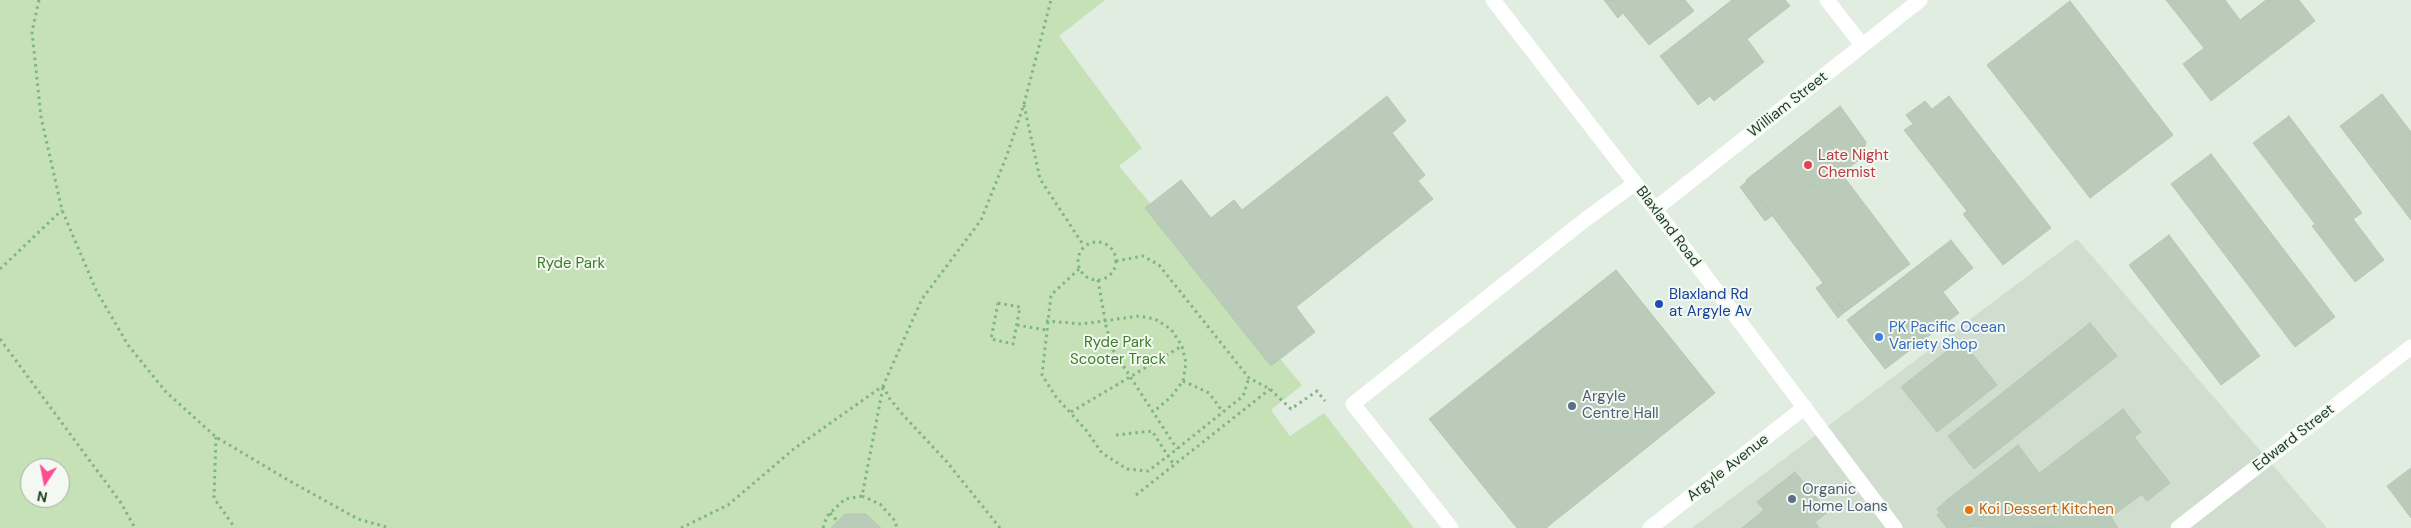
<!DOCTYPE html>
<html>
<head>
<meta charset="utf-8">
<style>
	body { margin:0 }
	#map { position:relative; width:2411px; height:528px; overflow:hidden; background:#e2ede1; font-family:"DM Sans",sans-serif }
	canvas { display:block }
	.north { position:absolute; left:20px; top:458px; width:50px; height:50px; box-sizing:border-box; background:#f3f9f2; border:1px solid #9eaf9f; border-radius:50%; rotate:191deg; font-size:14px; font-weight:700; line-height:20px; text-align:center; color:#1f4022 }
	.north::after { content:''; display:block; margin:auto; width:18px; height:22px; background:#ff4d93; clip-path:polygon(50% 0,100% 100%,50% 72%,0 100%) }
</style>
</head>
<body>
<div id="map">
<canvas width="2411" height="528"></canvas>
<div class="north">N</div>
</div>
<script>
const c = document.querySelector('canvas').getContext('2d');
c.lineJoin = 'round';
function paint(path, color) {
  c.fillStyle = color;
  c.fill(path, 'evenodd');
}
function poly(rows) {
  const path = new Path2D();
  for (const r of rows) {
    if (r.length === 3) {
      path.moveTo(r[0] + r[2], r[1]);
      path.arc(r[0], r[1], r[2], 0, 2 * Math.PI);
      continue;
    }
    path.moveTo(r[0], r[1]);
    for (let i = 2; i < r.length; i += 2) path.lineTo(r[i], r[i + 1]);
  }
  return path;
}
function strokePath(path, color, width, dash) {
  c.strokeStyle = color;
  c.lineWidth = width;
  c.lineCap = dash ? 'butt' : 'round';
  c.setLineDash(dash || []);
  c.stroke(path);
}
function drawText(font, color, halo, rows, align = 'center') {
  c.font = font + ' "DM Sans",sans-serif';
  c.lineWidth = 4;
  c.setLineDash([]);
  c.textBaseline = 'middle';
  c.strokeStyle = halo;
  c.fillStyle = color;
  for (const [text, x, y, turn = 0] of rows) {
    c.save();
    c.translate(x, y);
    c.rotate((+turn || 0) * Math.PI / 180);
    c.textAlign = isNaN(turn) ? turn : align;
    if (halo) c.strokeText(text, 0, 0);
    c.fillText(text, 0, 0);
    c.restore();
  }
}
paint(poly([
	[2077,239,2327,528,1692,528]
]), '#d0ddcf');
paint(poly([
	[0,0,1105,0,1059,36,1142,148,1119,166,1302,385,1271,410,1290,436,1324,413,1414,528,0,528],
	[30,468,60,468,60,498,30,498]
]), '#c7e1b7');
const building = poly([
	[1604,0,1685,0,1694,11,1649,45,1623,13,1618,18,1604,0],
	[1732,0,1785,0,1790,6,1747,39,1764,62,1714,101,1710,96,1698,105,1660,56,1732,0],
	[2166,0,2225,0,2240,20,2266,0,2299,0,2315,21,2211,101,2183,64,2204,48,2166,0],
	[2070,1,2173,135,2090,198,1987,65,2070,1],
	[2382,94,2411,132,2411,220,2340,126,2382,94],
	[1387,96,1406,121,1392,133,1425,175,1418,181,1433,199,1296,307,1315,332,1271,366,1145,208,1181,180,1211,218,1234,200,1242,210,1387,96],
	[1949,96,2051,228,2003,265,1963,214,1967,211,1904,130,1913,124,1906,115,1925,101,1932,109,1949,96],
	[1840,106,1866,142,1863,157,1818,191,1812,184,1772,214,1746,180,1840,106],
	[2289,116,2362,213,2353,219,2384,260,2355,282,2312,226,2315,224,2253,143,2289,116],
	[2211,154,2335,317,2295,347,2171,184,2211,154],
	[1841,173,1910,264,1845,312,1771,214,1812,184,1818,191,1841,173],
	[1747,181,1772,214,1772,216,1765,221,1740,187,1747,181],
	[2169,235,2260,356,2221,385,2129,265,2169,235],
	[1951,240,1973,268,1943,292,1959,313,1885,369,1847,320,1951,240],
	[1616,270,1715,393,1546,528,1517,528,1429,419,1616,270],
	[1823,283,1845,312,1838,318,1816,288,1823,283],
	[2090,323,2117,356,1974,469,1948,436,2090,323],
	[1961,340,1997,385,1937,432,1901,387,1961,340],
	[2123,409,2141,432,2134,437,2170,483,2147,501,2142,494,2111,517,2118,528,1969,527,2123,409],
	[2018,445,2039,473,1969,527,1947,500,2018,445],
	[2411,468,2411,518,2387,486,2411,468],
	[1795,472,1828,512,1815,522,1819,528,1742,528,1764,510,1757,502,1795,472],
	[1947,500,1969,527,1969,528,1947,528,1937,515,1940,513,1937,509,1947,500],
	[845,514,866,514,881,528,831,528,845,514]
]);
paint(building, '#bbcbb9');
strokePath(building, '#b4c8b3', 1);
strokePath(poly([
	[39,0,32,32,41,117,62,210,96,290,128,345,166,392,216,437,288,480,358,519,390,528],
	[1024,105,1040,179,1084,246],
	[1097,261,19],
	[1116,261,1143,256,1159,265,1249,378,1270,389,1291,409,1317,391,1325,401],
	[0,269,62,210],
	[1079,269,1051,295,1042,375,1056,397,1086,430,1102,453,1127,469,1148,471,1168,456,1243,396,1249,378],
	[1098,280,1106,326,1113,350,1177,449],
	[998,303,1020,307,1013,344,991,339,998,303],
	[1046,321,1082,324,1139,316,1155,319,1171,329,1182,346,1186,363,1183,381,1171,397,1153,412],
	[1017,325,1046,330],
	[0,339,121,503,135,528],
	[1183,381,1209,393,1223,412],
	[883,386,890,399,903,415,947,462,1000,528],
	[1071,412,1182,346],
	[1116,435,1152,431,1174,465],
	[216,437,214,498,235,528],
	[1136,495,1270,389],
	[862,496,880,504,895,521,897,528],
	[830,513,838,522],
	[681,528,728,505,795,448,883,386,922,299,981,220,1007,155,1024,104,1051,0],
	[823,528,827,516,845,499,862,496,883,387]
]), '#7eb581', 3, [2.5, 4]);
strokePath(poly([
	[1493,0,1655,209,1895,528],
	[1827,0,1862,45],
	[1655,209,1920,0],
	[1451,528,1353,404,1586,219,1634,184],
	[1650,528,1805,407],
	[2178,528,2411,347]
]), '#fff', 15);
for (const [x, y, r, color] of [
	[1808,165,5,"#e0444e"],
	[1659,304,5,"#1a4fb4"],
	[1879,337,5,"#3f7fe0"],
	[1572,406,5,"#5c6f8a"],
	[1792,499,5,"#5c6f8a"],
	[1969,510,5,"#e8710a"]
]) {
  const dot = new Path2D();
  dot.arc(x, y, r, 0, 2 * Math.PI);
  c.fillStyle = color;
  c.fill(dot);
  strokePath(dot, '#f3f9f2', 2);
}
drawText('15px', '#1f4022', '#f3f9f2', [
	["William Street",1788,105,-38],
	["Blaxland Road",1668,227,53],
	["Edward Street",2294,438,-38],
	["Argyle Avenue",1728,468,-38]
]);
drawText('15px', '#be3a42', '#f3f9f2', [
	["Late Night",1818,156],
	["Chemist",1818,173]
], 'left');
drawText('15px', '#3a7c25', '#f3f9f2', [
	["Ryde Park",571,264],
	["Ryde Park",1118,343],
	["Scooter Track",1118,360]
]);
drawText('15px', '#164399', '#f3f9f2', [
	["Blaxland Rd",1669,295],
	["at Argyle Av",1669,312]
], 'left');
drawText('15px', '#366cbe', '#f3f9f2', [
	["PK Pacific Ocean",1889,328],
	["Variety Shop",1889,345]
], 'left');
drawText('15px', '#4e5e75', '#f3f9f2', [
	["Argyle",1582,397],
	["Centre Hall",1582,414],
	["Organic",1802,490],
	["Home Loans",1802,507]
], 'left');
drawText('15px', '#c56008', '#f3f9f2', [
	["Koi Dessert Kitchen",1979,510]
], 'left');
</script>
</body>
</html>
